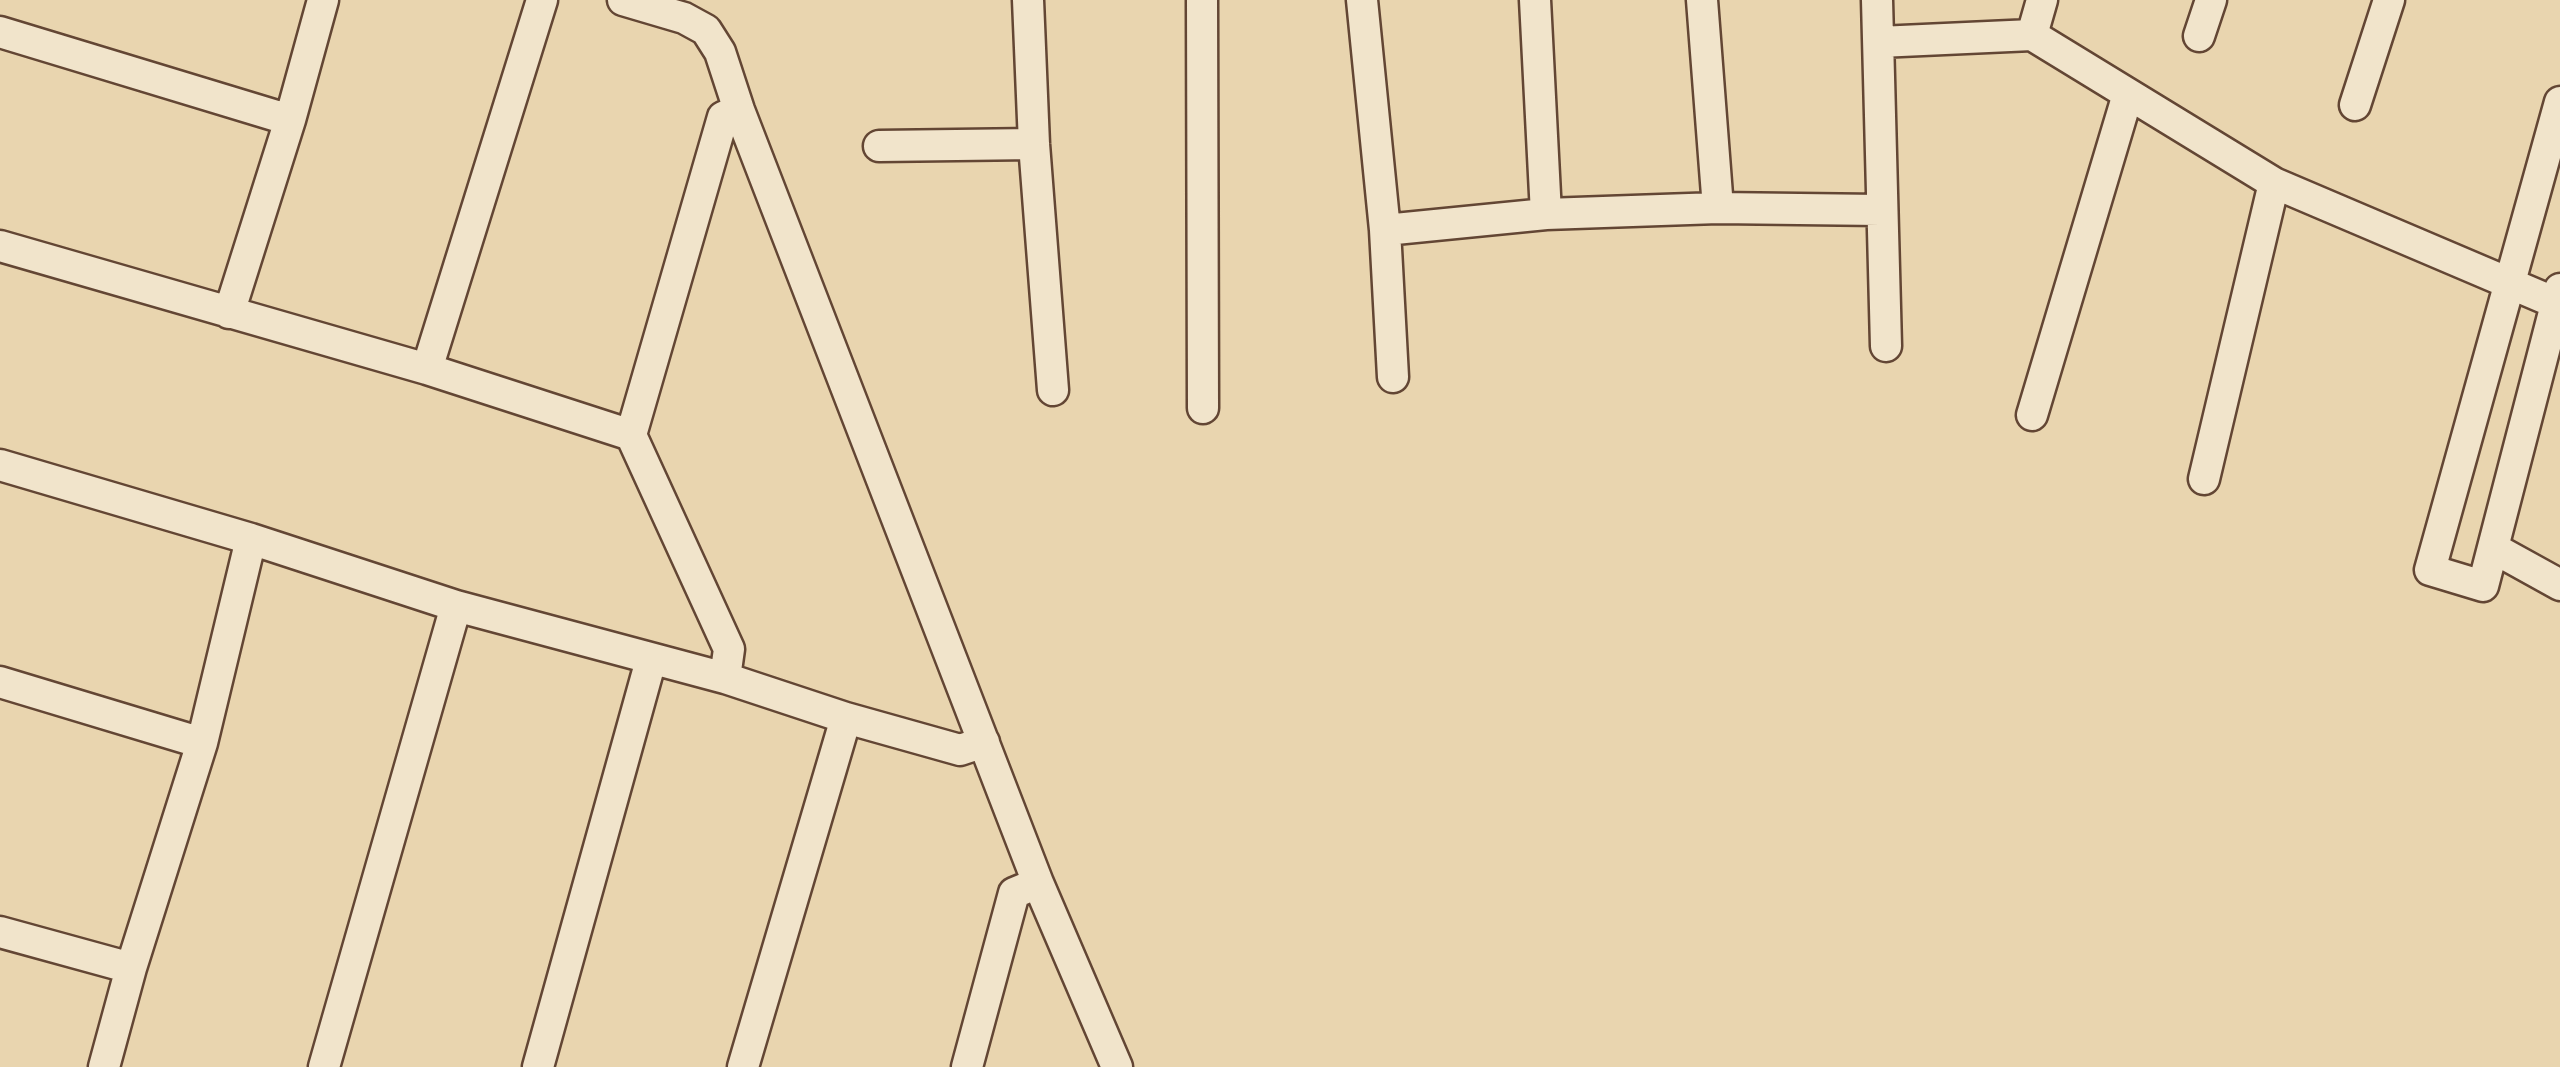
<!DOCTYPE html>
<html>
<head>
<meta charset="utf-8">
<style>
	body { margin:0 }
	canvas { display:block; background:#e9d5af }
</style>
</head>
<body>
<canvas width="2560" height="1067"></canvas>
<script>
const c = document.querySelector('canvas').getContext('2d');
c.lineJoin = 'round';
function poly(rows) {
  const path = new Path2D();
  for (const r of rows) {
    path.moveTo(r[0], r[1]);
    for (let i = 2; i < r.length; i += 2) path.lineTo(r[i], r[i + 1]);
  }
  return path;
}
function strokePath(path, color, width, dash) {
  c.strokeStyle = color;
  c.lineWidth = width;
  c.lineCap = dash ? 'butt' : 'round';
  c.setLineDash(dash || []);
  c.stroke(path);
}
const minor = poly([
	[623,0,684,18,706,30,720,52,739,110,1038,883,1117,1067],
	[1028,0,1034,144,1053,390],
	[1202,0,1203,408],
	[1362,0,1385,230,1393,377],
	[1535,0,1546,214],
	[1702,0,1718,208],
	[1877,0,1886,346],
	[0,32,290,120],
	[2032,35,2042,0],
	[2199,36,2211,0],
	[1879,42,2032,35,2274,183,2556,303],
	[2560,102,2430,570,2483,586,2560,289],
	[2355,105,2389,0],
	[879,146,1034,144],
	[1385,230,1546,214,1718,208,1880,210],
	[0,246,427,369,631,435,729,649,725,678,846,718,960,750,984,742],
	[229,313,290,120,323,0],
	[427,369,542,0],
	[2032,415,2128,94],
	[631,435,723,117,739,110],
	[0,465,251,539,456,606,725,678],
	[2204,479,2274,183],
	[2495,549,2560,585],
	[0,682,202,743],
	[0,932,131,968],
	[104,1067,131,968,202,743,251,539],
	[324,1067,456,606],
	[538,1067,651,660],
	[743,1067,846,718],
	[967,1067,1014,893,1038,883]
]);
strokePath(minor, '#634634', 35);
strokePath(minor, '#f1e4cb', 30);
</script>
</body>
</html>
